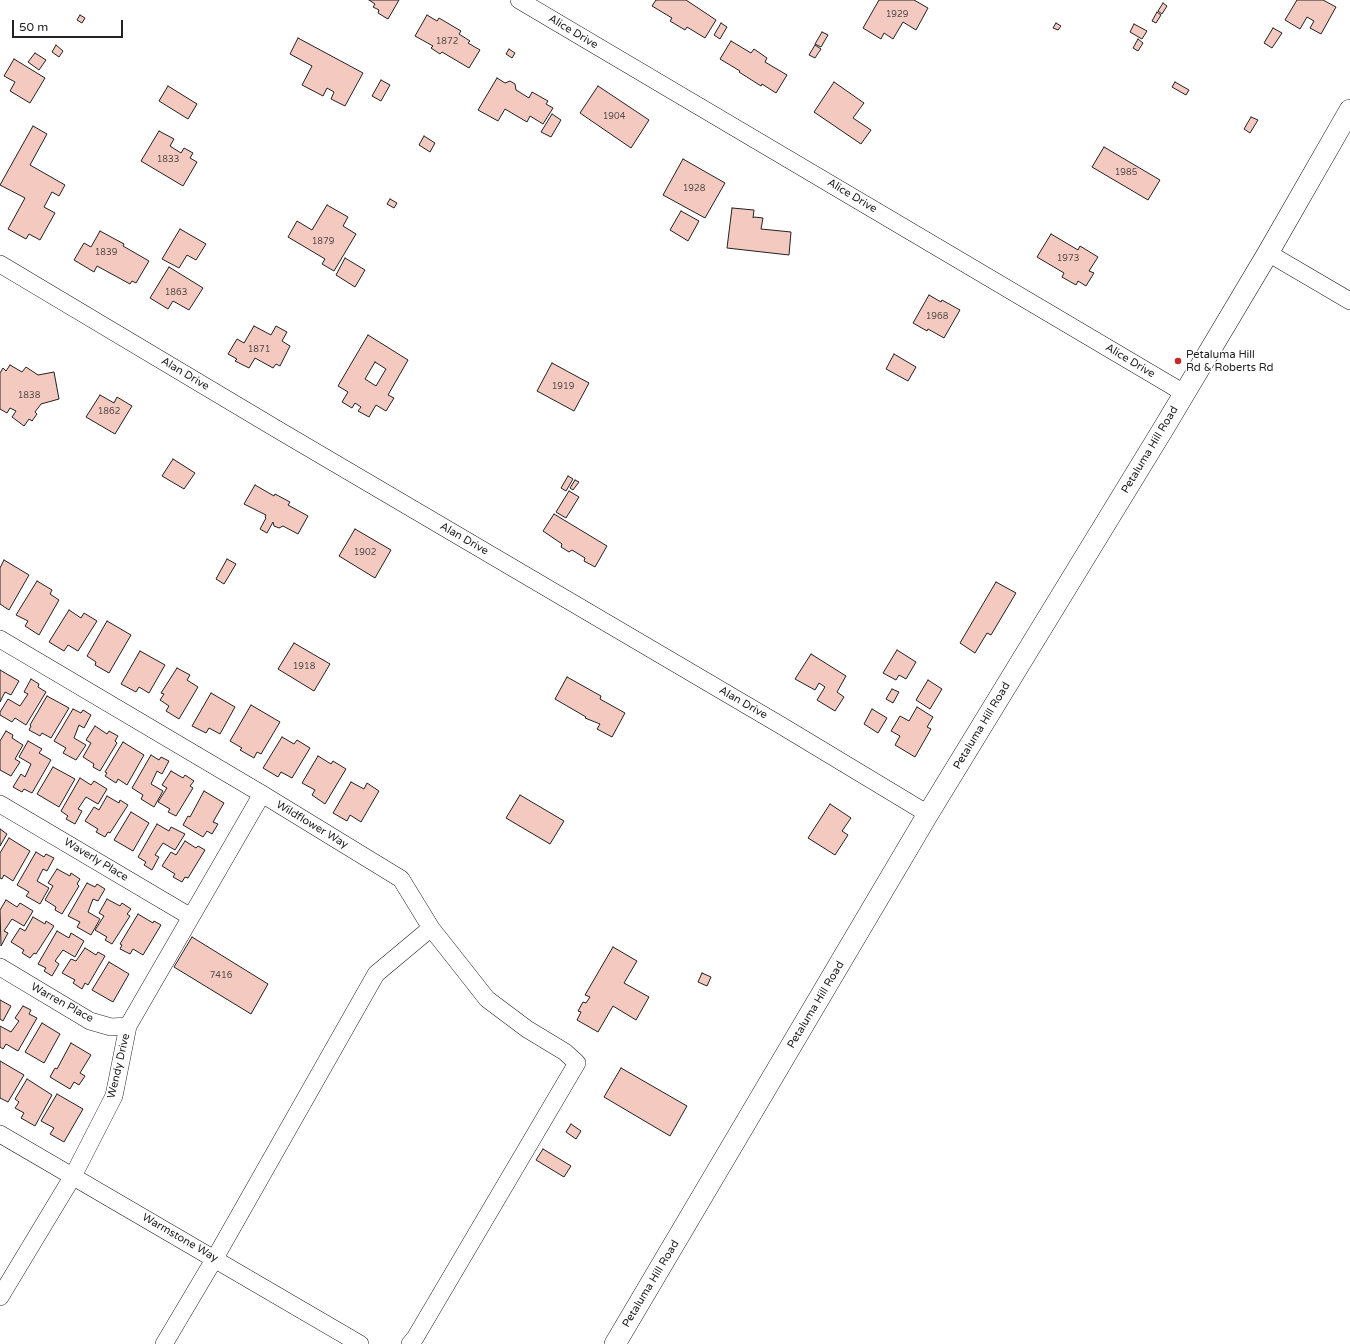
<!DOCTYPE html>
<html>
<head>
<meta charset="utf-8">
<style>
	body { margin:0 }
	#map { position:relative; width:1350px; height:1344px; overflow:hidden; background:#fff; font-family:"Varela Round",sans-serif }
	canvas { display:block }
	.scale { position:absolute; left:12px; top:20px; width:111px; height:18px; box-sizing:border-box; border:2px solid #222; border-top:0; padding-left:5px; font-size:12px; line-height:14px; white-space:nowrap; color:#222; -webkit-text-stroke:3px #fff; paint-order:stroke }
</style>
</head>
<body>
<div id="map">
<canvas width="1350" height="1344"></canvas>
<div class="scale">50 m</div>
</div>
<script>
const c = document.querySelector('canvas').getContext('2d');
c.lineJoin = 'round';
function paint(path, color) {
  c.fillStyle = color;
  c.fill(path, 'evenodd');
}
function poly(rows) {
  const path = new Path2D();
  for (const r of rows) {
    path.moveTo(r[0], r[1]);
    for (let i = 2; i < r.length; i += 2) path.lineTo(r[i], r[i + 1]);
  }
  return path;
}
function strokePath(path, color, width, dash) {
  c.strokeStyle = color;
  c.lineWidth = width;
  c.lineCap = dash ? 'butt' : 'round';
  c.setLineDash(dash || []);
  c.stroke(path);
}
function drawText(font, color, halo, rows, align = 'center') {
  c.font = font + ' "Varela Round",sans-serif';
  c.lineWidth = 3;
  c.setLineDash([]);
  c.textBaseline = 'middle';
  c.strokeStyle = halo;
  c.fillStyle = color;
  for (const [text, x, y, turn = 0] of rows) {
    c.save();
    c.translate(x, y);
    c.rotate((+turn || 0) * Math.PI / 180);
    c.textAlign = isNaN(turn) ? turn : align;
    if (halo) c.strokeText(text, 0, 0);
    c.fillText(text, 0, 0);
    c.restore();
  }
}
const building = poly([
	[369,0,399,0,388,19,378,13,379,10,373,7,375,4,369,0],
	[656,0,686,0,716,20,705,38,687,27,685,30,670,21,672,18,652,6,656,0],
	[879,0,914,0,928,8,916,30,903,22,893,39,884,33,881,39,863,28,879,0],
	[1297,0,1323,0,1336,7,1321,34,1310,28,1314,21,1307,17,1300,29,1285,20,1297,0],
	[1163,3,1167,6,1162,14,1158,11,1163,3],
	[1157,12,1161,15,1156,23,1152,21,1157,12],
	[80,15,85,18,82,23,77,20,80,15],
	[427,15,437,21,439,18,461,31,459,34,470,41,468,43,480,50,469,68,442,52,440,54,431,48,433,46,415,36,427,15],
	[721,23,727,27,720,39,714,35,721,23],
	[1056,23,1061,26,1058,30,1053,28,1056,23],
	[1134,24,1147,31,1142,39,1130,32,1134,24],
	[1273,28,1282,33,1272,48,1264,43,1273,28],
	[822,32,828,35,821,47,815,44,822,32],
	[298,38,363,73,345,106,331,99,334,92,327,88,323,96,302,85,312,66,290,54,298,38],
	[1138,39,1143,43,1138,51,1133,48,1138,39],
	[731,41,751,53,754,49,767,58,765,62,787,75,776,93,762,84,761,86,739,72,740,71,720,59,731,41],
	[56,45,63,51,59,57,52,52,56,45],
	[815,45,821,49,815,58,809,55,815,45],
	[509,49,515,53,512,58,506,54,509,49],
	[35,53,46,60,39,70,28,62,35,53],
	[14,59,45,78,30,103,10,91,15,82,4,76,14,59],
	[497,78,505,83,510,81,515,84,516,90,529,98,532,92,548,101,546,104,553,108,543,124,530,116,527,122,505,109,498,121,478,110,497,78],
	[381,80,390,85,381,101,372,96,381,80],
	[834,82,864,103,853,118,871,130,861,144,814,112,834,82],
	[1175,82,1189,90,1186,95,1172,87,1175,82],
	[168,86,197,104,188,119,159,101,168,86],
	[598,86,649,120,631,148,580,113,598,86],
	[552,114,561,120,551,137,541,132,552,114],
	[1251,117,1258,120,1250,133,1244,129,1251,117],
	[33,126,47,134,30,165,65,185,59,196,52,192,44,207,55,213,40,240,29,234,26,239,8,229,25,198,0,185,33,126],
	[159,131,174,139,170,146,181,153,184,148,193,153,190,158,197,162,183,186,141,161,159,131],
	[424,136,435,143,430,152,419,145,424,136],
	[1104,147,1160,180,1148,200,1092,167,1104,147],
	[683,159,725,183,705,218,663,195,683,159],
	[390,199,397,203,394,208,387,204,390,199],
	[327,205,348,217,343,226,356,234,334,271,322,264,325,259,288,237,297,221,312,230,327,205],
	[732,208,754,210,753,218,754,217,763,218,761,229,791,232,789,255,727,248,732,208],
	[681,211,699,221,688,241,670,230,681,211],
	[180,229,206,244,196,260,187,255,179,268,162,259,180,229],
	[100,231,124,244,123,246,149,261,136,283,132,281,130,284,97,266,94,272,74,260,84,243,91,247,100,231],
	[1051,234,1078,250,1080,246,1098,257,1089,271,1094,273,1086,286,1078,281,1076,285,1062,277,1064,273,1037,257,1051,234],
	[345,258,365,270,355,287,336,275,345,258],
	[169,267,203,288,189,310,173,301,168,309,150,298,169,267],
	[929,295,941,302,942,300,960,310,944,338,928,329,927,331,913,323,929,295],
	[254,326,271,335,276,326,287,332,282,341,290,346,280,366,276,364,273,368,255,358,249,368,235,361,237,359,228,354,237,339,244,343,254,326],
	[368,335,408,360,388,395,394,398,386,411,376,405,369,417,358,411,361,407,355,403,352,408,342,402,348,392,338,386,368,335],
	[375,362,386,369,376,386,365,379,375,362],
	[894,354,916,367,908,381,886,369,894,354],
	[552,363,589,383,574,411,537,391,552,363],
	[10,365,22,372,26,367,38,375,54,372,59,399,41,404,35,412,37,414,32,421,29,419,24,426,12,417,16,411,10,408,7,413,0,409,0,373,3,368,6,371,10,365],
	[100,395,114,403,117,397,132,406,115,434,86,417,100,395],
	[173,459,195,473,184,489,162,476,173,459],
	[568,476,573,479,566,491,561,488,568,476],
	[575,480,579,482,573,490,570,488,575,480],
	[255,485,274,496,275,494,290,502,288,505,308,516,298,534,283,526,279,528,274,526,273,522,267,533,260,529,266,518,265,517,266,515,244,504,255,485],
	[569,491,579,497,566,518,556,512,569,491],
	[554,514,607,546,595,567,584,561,585,558,572,550,569,552,561,547,562,544,543,531,554,514],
	[355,529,391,550,375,578,339,556,355,529],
	[227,559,236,564,224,584,216,579,227,559],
	[4,560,29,575,9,610,0,604,0,568,4,560],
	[37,581,52,590,50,594,59,600,39,635,25,626,28,621,16,615,37,581],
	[996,582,1016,593,991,635,987,633,975,653,960,643,996,582],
	[69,610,81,618,84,613,97,621,78,651,68,645,64,651,49,642,69,610],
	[107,621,131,635,109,673,95,665,96,662,87,656,107,621],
	[294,643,330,664,314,691,278,669,294,643],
	[897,650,916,662,906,679,899,675,896,680,883,673,897,650],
	[140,651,165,665,149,693,139,687,136,692,121,684,140,651],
	[811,654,846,676,837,692,844,697,835,711,817,700,825,687,819,683,815,690,795,679,811,654],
	[177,668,190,675,187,680,198,687,179,719,166,711,169,706,160,700,164,694,161,693,177,668],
	[0,670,19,681,11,695,5,692,0,702,0,670],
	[567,677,601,696,600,699,625,713,612,737,597,729,600,724,585,718,586,717,555,699,567,677],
	[31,679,39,684,38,687,46,692,26,725,15,718,12,722,0,715,0,712,8,699,20,706,28,694,24,692,31,679],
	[928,680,942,689,930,709,916,700,928,680],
	[892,689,899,692,893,703,886,699,892,689],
	[211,693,235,707,220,734,209,728,206,733,192,726,211,693],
	[47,696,69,708,51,738,42,733,40,736,29,730,31,726,30,725,47,696],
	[251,705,280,722,261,754,257,752,254,758,240,750,242,748,230,741,251,705],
	[917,707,933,717,927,727,931,729,915,757,895,745,900,736,891,731,900,716,909,721,917,707],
	[73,709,81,713,83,710,91,715,84,728,79,725,74,738,86,745,76,760,63,753,66,748,54,741,73,709],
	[872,709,887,718,878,733,864,724,872,709],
	[95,726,107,734,109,731,118,736,115,741,117,743,100,771,93,767,94,764,83,757,91,743,86,740,95,726],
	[6,731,13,735,12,738,23,745,15,759,20,762,11,776,0,770,0,741,6,731],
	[282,737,294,744,297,740,310,748,292,778,281,772,278,777,263,768,282,737],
	[28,741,42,749,39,753,51,760,32,793,24,789,22,792,13,787,21,774,25,777,31,764,19,757,28,741],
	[123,742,144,755,127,785,118,779,116,783,105,776,107,773,105,772,123,742],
	[151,755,159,760,161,757,169,761,162,774,157,771,151,784,163,791,154,807,141,799,143,795,132,788,151,755],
	[318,756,331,764,333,761,346,769,325,804,312,795,315,790,302,783,318,756],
	[53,767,75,779,59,807,37,794,53,767],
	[171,771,183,778,185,775,194,781,190,786,193,788,176,816,168,812,170,809,158,802,167,788,162,785,171,771],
	[80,778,91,785,94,781,107,789,98,804,86,797,78,809,82,811,75,824,66,819,68,816,61,811,80,778],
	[351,782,364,789,367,783,379,791,361,822,350,815,347,821,333,813,351,782],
	[204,791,224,803,213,822,218,824,212,834,207,831,203,837,183,825,188,816,190,817,204,791],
	[520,795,564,821,550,844,506,818,520,795],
	[107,796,119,803,120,800,128,805,110,833,108,832,105,837,96,832,98,829,85,821,94,807,99,810,107,796],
	[830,804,851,818,842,831,848,835,835,855,808,838,830,804],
	[131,812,149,823,133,851,114,840,131,812],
	[157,824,169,831,171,827,185,834,175,850,163,843,155,855,159,857,152,870,144,865,146,862,138,857,157,824],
	[0,829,7,834,0,846,0,829],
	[9,838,30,851,13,881,4,875,2,879,0,878,0,853,9,838],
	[185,841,196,848,198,846,205,850,188,878,185,877,182,882,173,877,175,874,162,866,171,852,176,855,185,841],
	[36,852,44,857,46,854,54,858,47,871,43,869,37,881,49,888,40,904,26,896,29,892,17,885,36,852],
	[57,869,70,876,71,873,80,879,77,884,79,886,62,914,55,910,56,907,45,900,53,886,48,883,57,869],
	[87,883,95,887,97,884,105,889,98,901,93,899,88,912,100,919,91,935,77,927,80,922,68,916,87,883],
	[107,899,120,906,122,903,131,909,127,914,130,916,112,944,105,940,107,937,95,930,104,916,99,913,107,899],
	[6,900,17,907,20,903,33,911,24,926,12,919,4,931,8,933,1,946,0,910,6,900],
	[138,914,153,923,154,921,161,925,143,955,133,949,130,954,120,949,122,945,120,944,138,914],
	[33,917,45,924,46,921,54,926,36,954,34,953,30,958,22,953,24,950,11,942,20,928,25,931,33,917],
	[57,931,69,938,71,933,84,941,75,957,63,950,55,961,59,964,52,976,44,971,46,968,38,964,57,931],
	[192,937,268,984,251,1014,174,967,192,937],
	[613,947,637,961,624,983,649,997,636,1020,613,1006,598,1032,577,1020,581,1012,578,1011,583,1002,586,1003,590,997,585,995,613,947],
	[85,948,96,955,98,952,105,956,88,985,85,983,82,989,73,983,75,980,62,973,71,959,76,961,85,948],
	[109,962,129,974,113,1002,92,990,109,962],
	[702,973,711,977,707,986,698,982,702,973],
	[0,1000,11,1006,3,1021,0,1019,0,1000],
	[23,1006,31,1010,29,1014,37,1018,18,1051,6,1044,3,1049,0,1047,0,1026,11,1032,19,1021,15,1018,23,1006],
	[42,1023,60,1034,44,1063,25,1052,42,1023],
	[71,1043,91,1055,80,1073,85,1076,79,1085,74,1082,70,1089,50,1077,55,1068,57,1069,71,1043],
	[0,1061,24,1075,8,1102,0,1098,0,1061],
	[621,1068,687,1106,670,1136,604,1097,621,1068],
	[27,1079,52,1095,35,1126,21,1118,24,1113,15,1108,19,1102,15,1099,27,1079],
	[57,1094,83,1109,64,1142,50,1134,54,1128,41,1121,57,1094],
	[571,1124,581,1131,576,1139,566,1132,571,1124],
	[543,1149,571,1166,564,1177,536,1160,543,1149]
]);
paint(building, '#f3c9c0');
strokePath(building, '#222', 1);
const minor = poly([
	[519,0,1184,393],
	[1268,253,1350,301],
	[0,264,280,431,782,726,928,814],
	[0,639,262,794,401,879,431,928,487,999,527,1029,565,1052,577,1063,415,1338,410,1344],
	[0,804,191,917],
	[0,967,90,1021,111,1027,128,1026],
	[0,1134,360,1344],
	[0,1297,73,1176,114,1096,128,1026,262,794],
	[164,1344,215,1258,376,974,431,928]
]);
const major = poly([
	[615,1344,928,814,1165,426,1268,253,1350,110]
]);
strokePath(minor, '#222', 18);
strokePath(major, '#222', 22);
strokePath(minor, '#fff', 17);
strokePath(major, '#fff', 21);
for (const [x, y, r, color] of [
	[1178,361,4,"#c62828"]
]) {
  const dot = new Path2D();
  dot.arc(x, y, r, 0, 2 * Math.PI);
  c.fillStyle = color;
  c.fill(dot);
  strokePath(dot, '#fff', 1.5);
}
drawText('9px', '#564c4a', null, [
	["1929",897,15],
	["1872",447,42],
	["1904",614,117],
	["1833",168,160],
	["1985",1126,173],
	["1928",694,189],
	["1879",323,242],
	["1839",106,253],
	["1973",1068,259],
	["1863",176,293],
	["1968",937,317],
	["1871",259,350],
	["1919",563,387],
	["1838",29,396],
	["1862",109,412],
	["1902",365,553],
	["1918",304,667],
	["7416",221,976]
]);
drawText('11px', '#222', '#fff', [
	["Alice Drive",573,32,31],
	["Alice Drive",852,196,31],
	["Alice Drive",1130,361,31],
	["Alan Drive",185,374,31],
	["Petaluma Hill Road",1150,450,-59],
	["Alan Drive",464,539,30],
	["Alan Drive",743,703,30],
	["Petaluma Hill Road",982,726,-59],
	["Wildflower Way",312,825,31],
	["Waverly Place",96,860,31],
	["Warren Place",62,1003,29],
	["Petaluma Hill Road",816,1005,-59],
	["Wendy Drive",119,1066,-77],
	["Warmstone Way",180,1238,30],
	["Petaluma Hill Road",651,1284,-59]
]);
drawText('11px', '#222', '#fff', [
	["Petaluma Hill",1186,355],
	["Rd & Roberts Rd",1186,368]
], 'left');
</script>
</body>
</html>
